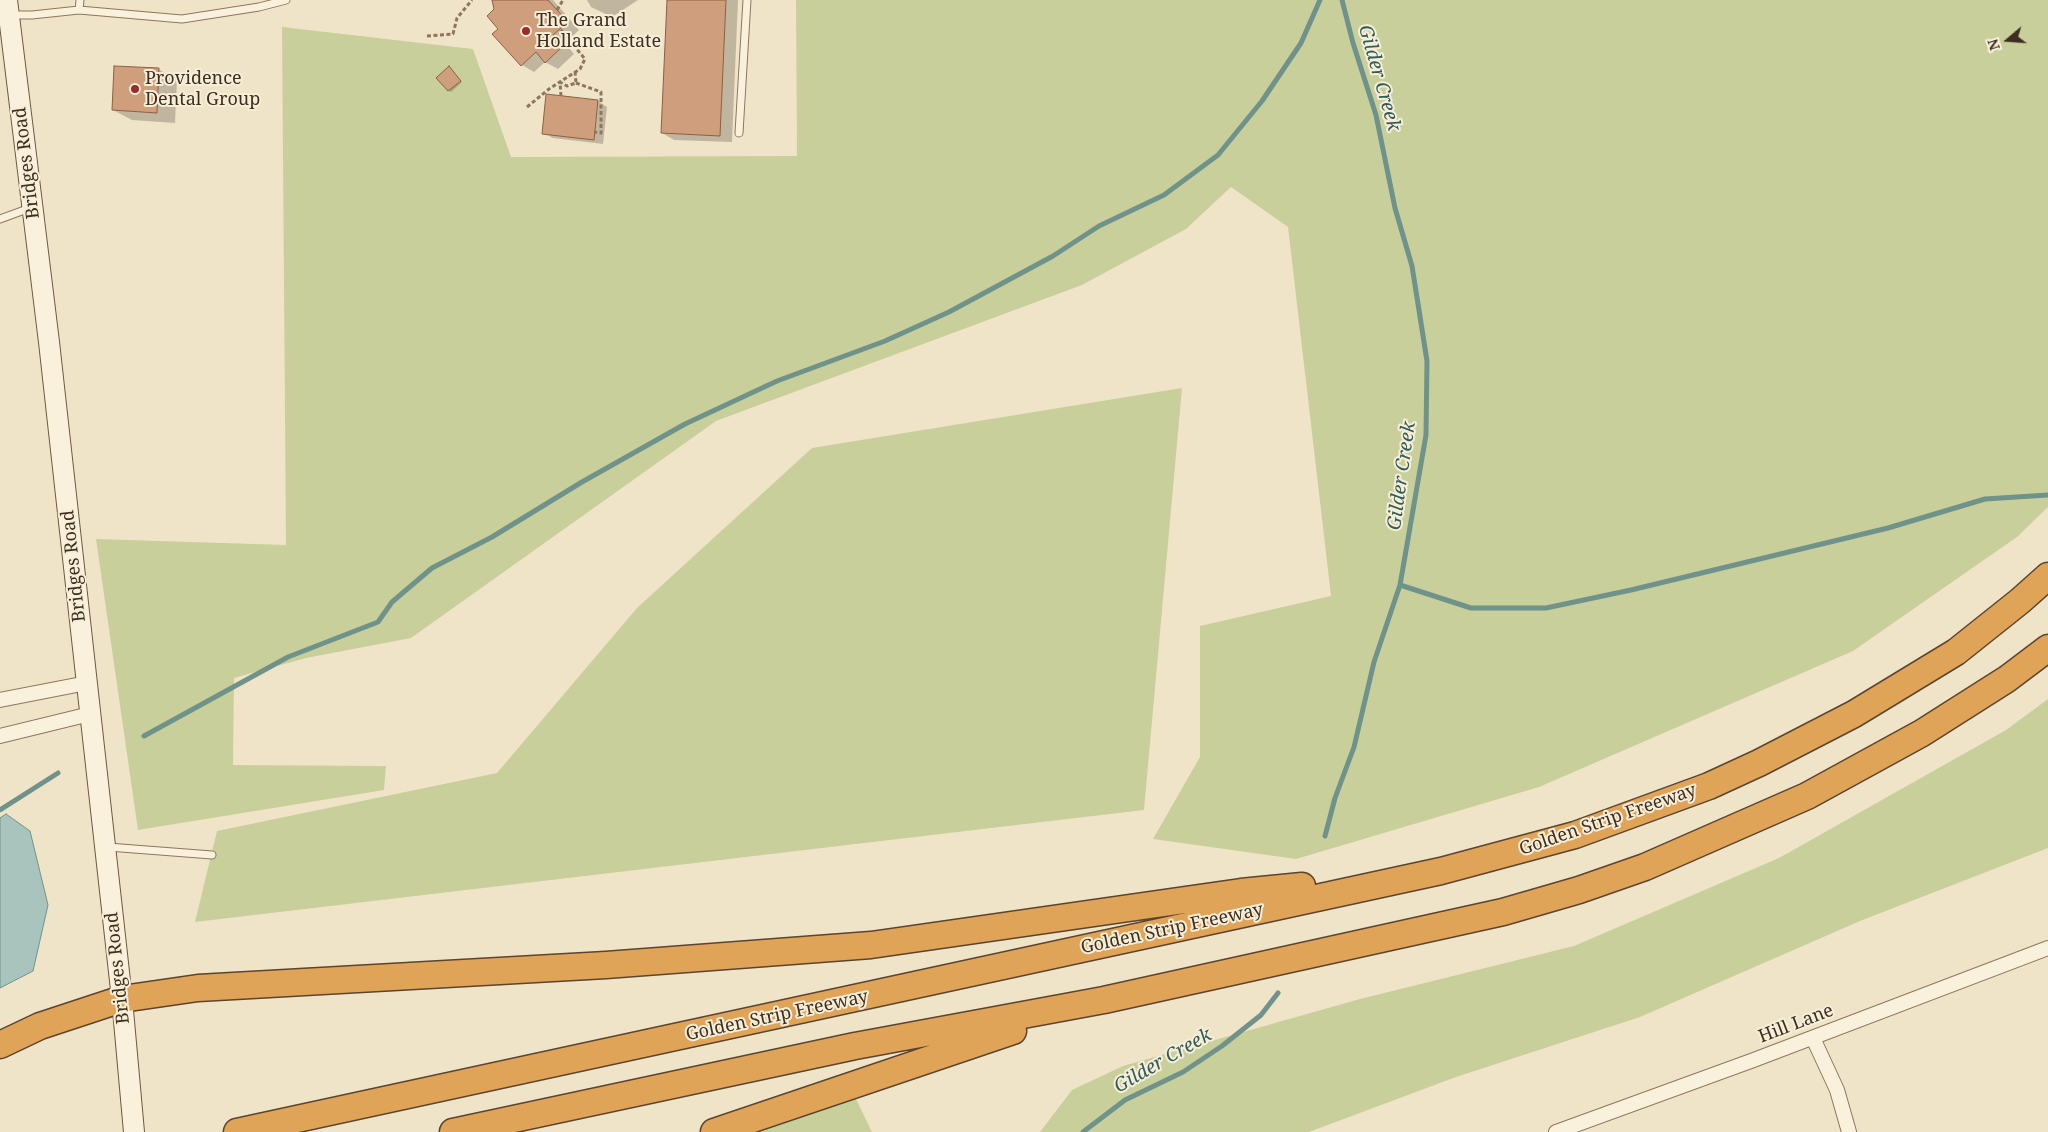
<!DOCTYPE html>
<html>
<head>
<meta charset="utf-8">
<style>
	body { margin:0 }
	#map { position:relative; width:2048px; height:1132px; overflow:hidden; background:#f0e4c8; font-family:"Noto Serif",serif }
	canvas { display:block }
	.north { position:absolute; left:1983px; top:15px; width:50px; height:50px; -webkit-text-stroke:4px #f7eed8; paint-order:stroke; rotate:252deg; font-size:14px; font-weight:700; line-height:20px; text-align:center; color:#3d2e20 }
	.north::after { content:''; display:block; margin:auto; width:18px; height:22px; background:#3d2e20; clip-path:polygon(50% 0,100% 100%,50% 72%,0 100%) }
</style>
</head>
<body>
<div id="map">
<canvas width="2048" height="1132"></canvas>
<div class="north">N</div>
</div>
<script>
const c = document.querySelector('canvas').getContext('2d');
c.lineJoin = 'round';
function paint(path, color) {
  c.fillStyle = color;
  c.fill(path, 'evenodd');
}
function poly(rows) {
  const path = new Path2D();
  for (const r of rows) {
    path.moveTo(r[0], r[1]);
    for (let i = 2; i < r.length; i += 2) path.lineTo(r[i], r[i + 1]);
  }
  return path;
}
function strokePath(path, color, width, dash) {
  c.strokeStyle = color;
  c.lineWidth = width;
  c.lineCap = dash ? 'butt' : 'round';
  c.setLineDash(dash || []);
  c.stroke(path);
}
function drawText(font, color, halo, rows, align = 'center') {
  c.font = font + ' "Noto Serif",serif';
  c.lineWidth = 4;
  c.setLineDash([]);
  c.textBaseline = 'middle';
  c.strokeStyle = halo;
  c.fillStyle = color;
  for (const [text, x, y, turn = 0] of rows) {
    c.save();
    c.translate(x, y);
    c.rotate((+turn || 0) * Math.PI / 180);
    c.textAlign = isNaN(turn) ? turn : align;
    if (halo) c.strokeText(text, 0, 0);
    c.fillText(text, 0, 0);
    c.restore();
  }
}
paint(poly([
	[796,0,2048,0,2048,507,2017,537,1853,651,1539,787,1296,859,1153,839,1200,757,1200,626,1331,596,1288,227,1231,187,1186,229,1082,285,716,421,411,638,306,658,234,678,233,765,386,766,384,790,138,830,96,539,286,545,282,27,473,49,511,157,797,156],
	[1182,388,1144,810,195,922,217,831,497,773,637,608,812,448],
	[2048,699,2048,848,1860,921,1640,1017,1456,1077,1309,1132,1040,1132,1072,1090,1123,1066,1360,999,1574,946,1779,858,2006,730],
	[855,1097,872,1132,758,1132]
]), '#c9cf9b');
const water = poly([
	[6,814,30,831,48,905,33,971,0,988,0,818,6,814]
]);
paint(water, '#a9c4bc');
strokePath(water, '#6f938a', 1);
paint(poly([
	[494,0,553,0,579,30,565,43,574,54,558,69,545,62,534,72,522,65,500,29],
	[587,0,638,0,612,17,591,7],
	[668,0,738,0,732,142,674,140,662,133],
	[449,68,462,82,451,92,448,90],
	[158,69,177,80,175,123,132,120,113,110],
	[598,101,607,107,603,144,553,138,543,133]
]), '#0003');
strokePath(poly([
	[1400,585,1471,608,1546,608,1631,590,1888,528,1985,499,2048,495],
	[144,736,288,657,378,622,392,602,432,568,492,537,582,482,685,424,777,381,885,341,949,312,1053,256,1099,226,1164,195,1218,155,1262,101,1301,43,1320,0],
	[0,810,58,773],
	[1325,836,1335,798,1354,747,1374,662,1400,585,1426,435,1427,361,1412,266,1395,208,1376,115,1353,43,1342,0],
	[1083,1132,1125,1100,1183,1072,1222,1046,1261,1015,1278,993]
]), '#6f938a', 5);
const building = poly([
	[492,0,548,0,568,22,553,35,563,46,545,63,536,52,521,66,492,34,498,29,487,16,494,9,492,0],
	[667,0,726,0,720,136,661,133,667,0],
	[114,66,159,68,157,113,112,110,114,66],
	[449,66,461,81,448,91,436,78,449,66],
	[546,94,598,100,594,140,542,134,546,94]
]);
paint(building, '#cf9f7d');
strokePath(building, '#8d5f41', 1);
const service = poly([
	[79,10,182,19,259,7,286,0],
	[10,15,32,15,79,10,80,0],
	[739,133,747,0],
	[0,219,30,208],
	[108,847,212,855]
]);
const minor = poly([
	[0,700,87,683],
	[0,736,90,714],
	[1813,1038,1837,1090,1849,1132],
	[1556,1132,1751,1061,2048,948]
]);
const secondary = poly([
	[7,0,49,342,122,999,134,1132]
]);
const motorway = poly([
	[0,1045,40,1026,122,999,198,988,606,965,871,945,1241,892,1302,886],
	[237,1132,1441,871,1575,835,1709,786,1759,763,1854,714,1956,652,2020,601,2048,576],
	[453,1132,855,1046,1104,1000,1503,912,1579,890,1645,867,1807,796,1922,733,2007,679,2048,648],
	[714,1132,1013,1031]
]);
strokePath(service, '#8d765c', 9);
strokePath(minor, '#8d765c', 16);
strokePath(secondary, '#6f573f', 22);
strokePath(motorway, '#5b4430', 29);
strokePath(poly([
	[557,10,563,0],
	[427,36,453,34,457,18,472,0],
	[576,83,601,92,601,133,594,132],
	[561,96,560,82,567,86,576,83,575,71],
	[527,107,549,89,580,69,585,59,560,29]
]), '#8d765c', 3, [4, 2.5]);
strokePath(service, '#faf1dc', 7);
strokePath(minor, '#faf1dc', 14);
strokePath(secondary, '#faf1dc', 20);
strokePath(motorway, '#e0a458', 26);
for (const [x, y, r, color] of [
	[526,31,5,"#9e2a2b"],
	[135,89,5,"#9e2a2b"]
]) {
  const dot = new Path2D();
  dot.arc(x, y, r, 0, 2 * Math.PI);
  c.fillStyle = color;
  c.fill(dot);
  strokePath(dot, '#f7eed8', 2);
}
drawText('18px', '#3d2e20', '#f7eed8', [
	["The Grand",536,21],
	["Holland Estate",536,42],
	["Providence",145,79],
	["Dental Group",145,100]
], 'left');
drawText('18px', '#3d2e20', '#f7eed8', [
	["Bridges Road",27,163,-97],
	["Bridges Road",74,566,-96],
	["Golden Strip Freeway",1608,820,-19],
	["Golden Strip Freeway",1172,929,-12],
	["Bridges Road",118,968,-96],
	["Golden Strip Freeway",777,1016,-12],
	["Hill Lane",1796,1024,-21]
]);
drawText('italic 19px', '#2f5d5a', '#f7eed8', [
	["Gilder Creek",1379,78,74],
	["Gilder Creek",1402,476,-82],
	["Gilder Creek",1163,1061,-30]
]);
</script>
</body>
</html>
